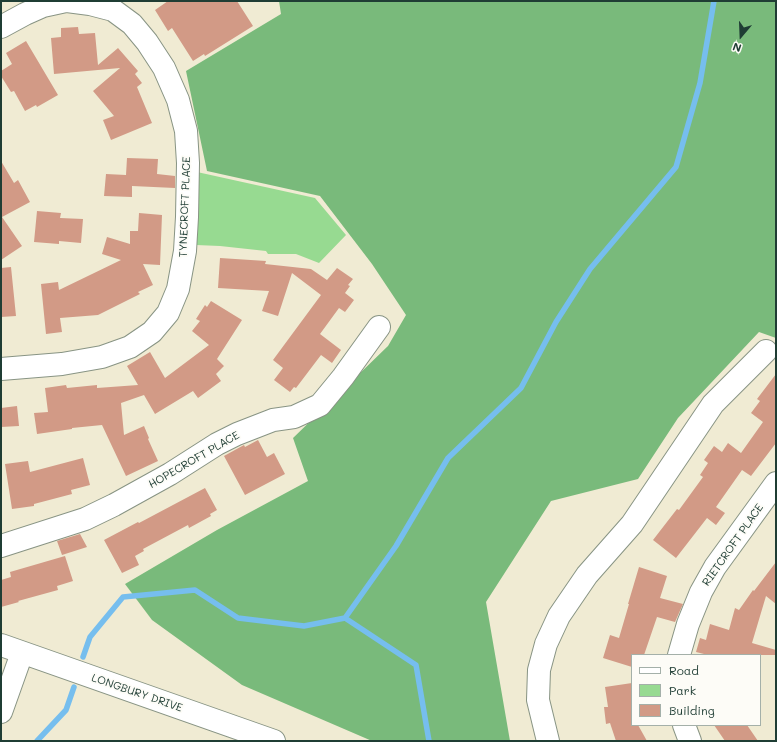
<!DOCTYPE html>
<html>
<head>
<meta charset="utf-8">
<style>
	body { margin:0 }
	#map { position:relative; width:777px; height:742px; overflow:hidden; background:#f0ebd3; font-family:Mali,sans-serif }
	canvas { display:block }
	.frame { position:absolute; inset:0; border:2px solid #1f3d34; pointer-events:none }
	.legend { position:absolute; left:631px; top:654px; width:130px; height:72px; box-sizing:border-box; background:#fdfcf7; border:1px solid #a4b0a9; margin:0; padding:5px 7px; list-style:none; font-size:12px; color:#1f3d34 }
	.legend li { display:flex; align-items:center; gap:8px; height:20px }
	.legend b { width:20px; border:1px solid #a4b0a9 }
	.north { position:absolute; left:721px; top:16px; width:40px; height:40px; -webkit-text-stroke:3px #fdfcf7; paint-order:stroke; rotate:199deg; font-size:11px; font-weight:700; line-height:16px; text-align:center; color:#1f3d34 }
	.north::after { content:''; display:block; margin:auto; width:14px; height:18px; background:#1f3d34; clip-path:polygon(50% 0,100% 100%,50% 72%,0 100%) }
</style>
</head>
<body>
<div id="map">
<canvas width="777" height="742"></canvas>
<div class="frame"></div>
<ul class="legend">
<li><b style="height:5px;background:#fff"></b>Road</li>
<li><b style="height:11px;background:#97da91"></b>Park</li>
<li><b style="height:11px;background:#d29a86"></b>Building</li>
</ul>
<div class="north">N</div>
</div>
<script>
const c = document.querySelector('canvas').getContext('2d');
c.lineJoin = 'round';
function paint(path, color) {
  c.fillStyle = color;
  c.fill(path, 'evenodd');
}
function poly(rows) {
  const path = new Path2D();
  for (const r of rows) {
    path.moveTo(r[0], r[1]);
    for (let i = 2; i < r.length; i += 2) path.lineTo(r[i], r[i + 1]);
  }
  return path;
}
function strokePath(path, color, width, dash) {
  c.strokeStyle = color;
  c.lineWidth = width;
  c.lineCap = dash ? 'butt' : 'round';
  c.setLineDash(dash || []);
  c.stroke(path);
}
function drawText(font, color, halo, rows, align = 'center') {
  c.font = font + ' Mali,sans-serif';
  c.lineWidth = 3.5;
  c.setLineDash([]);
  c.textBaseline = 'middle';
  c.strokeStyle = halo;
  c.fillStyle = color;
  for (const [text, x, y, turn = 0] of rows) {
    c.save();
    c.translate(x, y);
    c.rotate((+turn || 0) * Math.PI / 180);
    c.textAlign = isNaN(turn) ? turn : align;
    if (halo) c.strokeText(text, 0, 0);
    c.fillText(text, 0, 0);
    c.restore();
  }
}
paint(poly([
	[197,172,315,198,346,235,319,263,296,254,268,254,266,251,220,246,196,245]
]), '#97da91');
paint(poly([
	[279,1,776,1,776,338,759,332,678,418,638,479,551,501,486,602,510,741,372,741,242,685,152,620,125,584,217,530,308,481,293,438,388,346,406,315,372,264,320,196,207,171,186,71,281,14]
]), '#79ba7b');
strokePath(poly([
	[83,657,90,637,123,597,195,590,238,618,304,626,345,618],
	[37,741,66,710,74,687],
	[429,741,416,665,345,618,396,546,448,458,521,388,556,322,590,269,676,167,700,83,714,1]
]), '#76beee', 5.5);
paint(poly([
	[168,1,237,1,253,26,205,56,204,54,193,61,172,28,168,31,155,10],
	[78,27,79,34,95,33,98,65,118,48,138,71,135,74,142,83,137,87,152,123,111,140,103,120,114,116,93,91,120,68,54,74,51,38,61,37,61,28],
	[26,41,58,95,37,107,36,105,25,111,14,91,11,92,1,76,1,71,12,64,6,53],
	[127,158,158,159,157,174,175,176,175,188,132,186,132,197,104,196,106,174,126,175],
	[1,161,14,183,18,180,30,202,2,217,22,246,1,260],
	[37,211,61,213,60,218,83,219,81,243,59,241,59,244,34,242],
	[139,213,162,215,160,265,143,264,153,285,138,292,140,294,98,315,60,318,62,332,46,334,41,284,58,282,59,290,121,260,102,254,107,237,130,244,130,231,138,231],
	[220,258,266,261,265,264,311,269,327,280,337,268,353,279,348,285,350,286,345,293,354,300,345,312,339,308,320,334,341,350,332,363,321,355,296,388,294,387,290,392,274,380,283,368,273,360,321,295,292,273,278,316,262,311,269,291,218,288],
	[11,267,16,316,1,317,1,268],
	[211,301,242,320,217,359,224,366,216,374,221,381,198,398,193,391,155,414,144,395,121,403,124,435,144,426,149,438,148,439,158,461,126,476,102,425,72,428,72,429,37,434,34,413,48,412,45,388,66,385,67,388,97,385,97,388,138,385,127,366,150,352,165,378,209,345,192,331,200,321,196,319,205,305,207,307],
	[776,374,776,443,751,476,742,470,716,507,725,513,716,525,707,518,676,558,653,540,677,509,679,510,703,477,700,475,708,463,704,460,714,446,722,452,728,443,741,453,763,422,751,413,760,401,757,399],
	[17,406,19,426,1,427,1,408],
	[258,440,267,457,274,453,285,474,245,495,224,456,244,445,245,447],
	[83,458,90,485,71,490,72,494,34,504,34,506,12,509,5,464,28,461,30,472],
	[205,488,217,510,210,514,211,516,189,528,188,525,143,549,144,551,135,556,139,565,122,573,104,540,138,522,139,523],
	[80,534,87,547,62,555,57,541],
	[65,556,73,581,57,586,58,590,18,601,19,602,1,607,1,580,11,577,10,572],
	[776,562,776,604,766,596,752,643,776,650,776,655,708,655,696,652,700,638,706,640,710,624,729,630,735,608,739,610,753,590,754,591],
	[639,567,667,576,660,598,683,604,675,622,657,617,644,655,632,655,632,667,603,658,610,635,619,638,629,604,628,604],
	[632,683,632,725,638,725,647,741,616,741,610,723,606,724,604,707,608,707,605,687],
	[714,725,747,725,758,741,725,741]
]), '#d29a86');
const minor = poly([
	[1,27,25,14,43,6,66,1],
	[1,369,62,364,102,357,130,347,152,332,168,313,178,289,185,251,187,217,188,163,186,131,178,100,164,68,147,42,132,24,113,10,90,4,67,1],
	[1,546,85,519,114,505,170,474,217,444,237,434,273,420,294,417,320,405,343,377,379,327],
	[1,645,274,741],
	[679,655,688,624,701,592,715,567,776,483],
	[1,712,22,653],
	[684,725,690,741],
	[548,741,538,700,539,670,546,644,559,616,587,575,632,524,713,404,766,351]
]);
strokePath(minor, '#889484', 24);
strokePath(minor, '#fff', 22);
drawText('11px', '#1f3d34', '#fdfcf7', [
	["TYNECROFT PLACE",185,207,-88],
	["HOPECROFT PLACE",194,460,-30],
	["RIETCROFT PLACE",733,545,-55],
	["LONGBURY DRIVE",137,693,19]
]);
</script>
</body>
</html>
